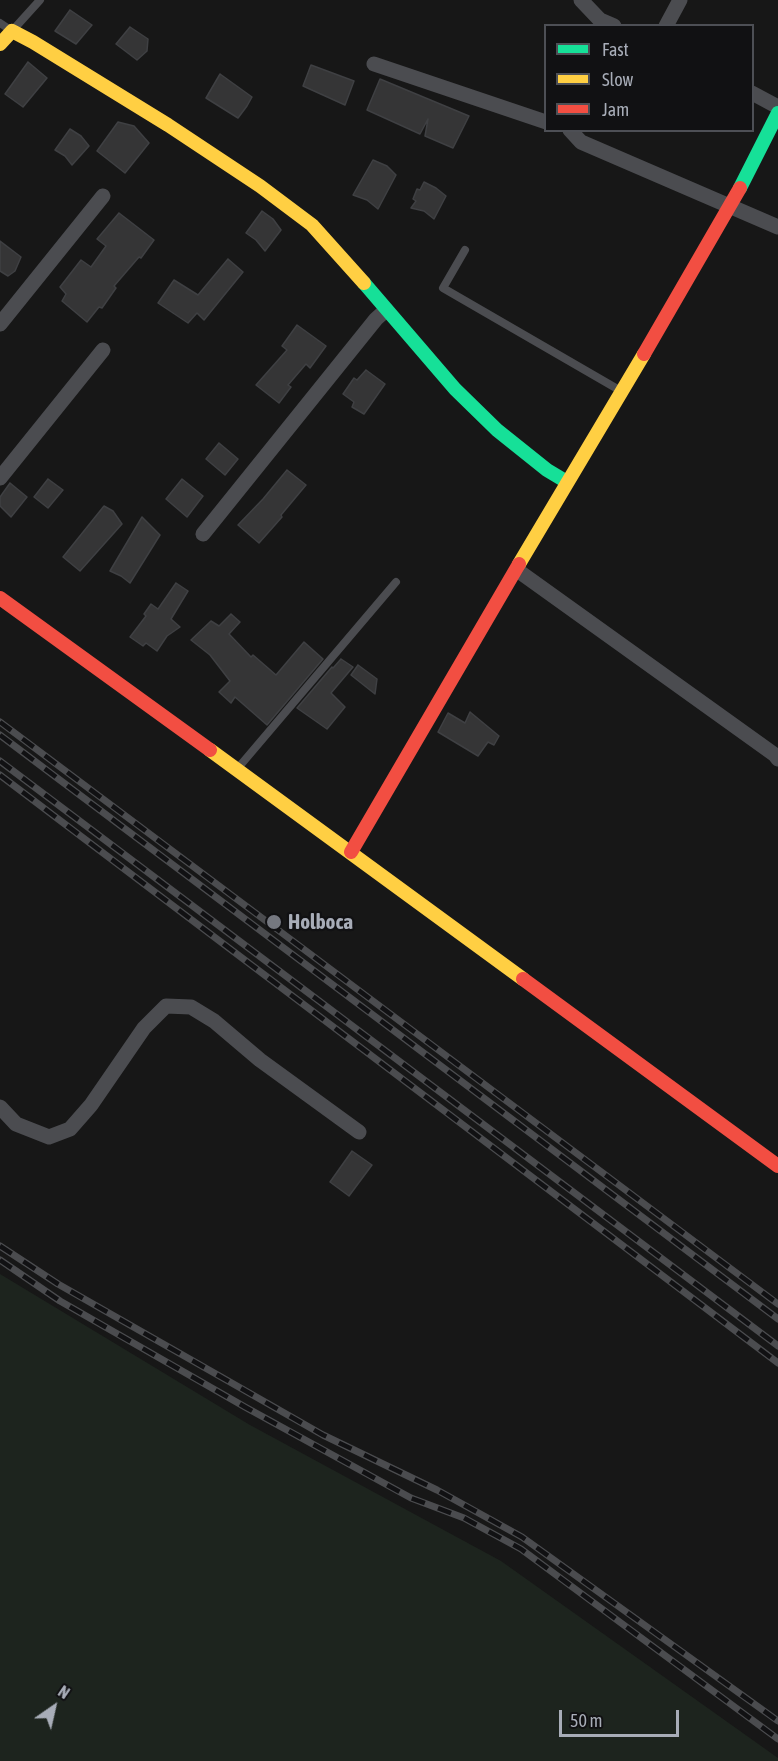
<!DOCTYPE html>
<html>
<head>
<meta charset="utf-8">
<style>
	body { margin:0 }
	#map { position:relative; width:778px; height:1761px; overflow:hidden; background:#171717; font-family:"Asap Condensed",sans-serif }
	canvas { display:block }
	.legend { position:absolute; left:544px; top:24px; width:210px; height:108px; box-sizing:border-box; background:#111113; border:2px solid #4d4f55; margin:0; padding:8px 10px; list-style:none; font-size:18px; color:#a8adb8 }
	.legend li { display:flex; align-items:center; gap:12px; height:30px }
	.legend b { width:30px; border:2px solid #4d4f55 }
	.north { position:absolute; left:24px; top:1677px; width:60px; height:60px; -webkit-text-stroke:4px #111113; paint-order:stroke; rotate:34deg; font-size:16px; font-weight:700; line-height:24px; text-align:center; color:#a8adb8 }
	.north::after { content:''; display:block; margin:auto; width:21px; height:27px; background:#a8adb8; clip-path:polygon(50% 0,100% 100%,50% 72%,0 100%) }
	.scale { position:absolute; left:559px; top:1710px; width:120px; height:27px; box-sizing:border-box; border:3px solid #a8adb8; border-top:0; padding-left:8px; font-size:18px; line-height:21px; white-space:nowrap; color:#a8adb8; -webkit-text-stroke:4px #111113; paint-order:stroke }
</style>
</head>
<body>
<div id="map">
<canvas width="778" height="1761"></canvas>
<ul class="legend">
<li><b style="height:8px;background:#16e098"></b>Fast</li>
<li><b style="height:8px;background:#ffcf43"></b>Slow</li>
<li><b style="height:8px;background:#f24e42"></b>Jam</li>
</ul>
<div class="north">N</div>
<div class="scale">50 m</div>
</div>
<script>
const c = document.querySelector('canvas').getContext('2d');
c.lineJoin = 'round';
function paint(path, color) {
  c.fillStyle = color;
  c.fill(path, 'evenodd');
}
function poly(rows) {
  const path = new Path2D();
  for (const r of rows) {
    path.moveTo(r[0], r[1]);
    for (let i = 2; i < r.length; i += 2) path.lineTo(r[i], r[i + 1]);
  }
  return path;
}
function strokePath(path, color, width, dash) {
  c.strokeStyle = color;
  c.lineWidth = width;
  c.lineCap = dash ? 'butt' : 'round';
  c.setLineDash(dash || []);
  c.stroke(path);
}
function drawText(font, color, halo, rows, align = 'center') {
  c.font = font + ' "Asap Condensed",sans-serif';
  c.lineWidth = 4.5;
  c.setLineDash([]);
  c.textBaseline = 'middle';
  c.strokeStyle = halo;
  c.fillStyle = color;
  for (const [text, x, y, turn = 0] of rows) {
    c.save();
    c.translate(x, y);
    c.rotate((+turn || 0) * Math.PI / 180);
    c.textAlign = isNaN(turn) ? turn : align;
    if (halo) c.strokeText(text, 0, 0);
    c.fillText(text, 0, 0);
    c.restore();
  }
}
paint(poly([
	[0,1274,250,1425,501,1561,778,1758,778,1761,0,1761]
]), '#1d241e');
const building = poly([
	[70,10,92,25,76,44,55,31,70,10],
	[130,27,148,39,147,51,137,60,116,44,130,27],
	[28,62,47,78,23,107,5,94,28,62],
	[311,65,354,81,345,105,303,86,311,65],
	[220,74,252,97,247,106,238,118,206,98,220,74],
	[380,79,469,116,453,148,425,136,428,119,420,134,367,110,380,79],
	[118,122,134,126,149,143,125,173,97,151,118,122],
	[70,129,81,136,89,146,72,165,65,156,55,150,70,129],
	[373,160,387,166,396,175,378,209,367,200,353,195,373,160],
	[424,182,436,188,446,196,434,219,424,211,411,208,416,201,413,199,417,189,420,190,424,182],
	[262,211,273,219,281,230,265,251,256,240,246,233,262,211],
	[119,213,154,240,141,258,139,257,114,286,116,288,102,308,99,307,87,322,62,301,66,294,60,287,81,260,91,267,106,246,97,239,119,213],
	[0,241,21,257,15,271,8,276,0,271,0,241],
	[228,259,243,272,204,320,197,313,188,323,158,303,174,280,198,295,228,259],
	[297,325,326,346,310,368,306,364,288,385,291,387,279,403,256,385,287,350,282,346,297,325],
	[366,370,385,384,364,414,352,407,354,402,343,394,354,378,357,380,366,370],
	[219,443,238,459,225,475,206,459,219,443],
	[287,470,306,485,281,515,282,517,259,543,238,525,263,499,287,470],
	[48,479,63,490,48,508,34,497,48,479],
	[182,479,203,496,187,517,166,499,182,479],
	[10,483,27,497,11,517,0,506,0,497,10,483],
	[104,506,113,511,122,524,80,571,63,557,104,506],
	[142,517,160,535,130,583,121,576,110,571,142,517],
	[176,583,188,591,171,619,180,627,167,636,157,651,146,643,143,646,130,637,146,616,144,614,151,604,158,609,176,583],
	[231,614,240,622,229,634,251,657,253,655,276,675,304,642,323,659,267,725,235,697,231,703,219,692,230,681,210,655,191,640,211,621,219,626,231,614],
	[341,659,353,667,331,693,345,707,327,729,297,708,332,667,333,668,341,659],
	[358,665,377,679,375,694,351,675,358,665],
	[470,712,499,736,494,745,488,742,478,756,438,732,448,713,465,723,470,712],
	[352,1151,372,1165,349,1196,330,1182,352,1151]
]);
paint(building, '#353536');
strokePath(building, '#3f4043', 1.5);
strokePath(poly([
	[0,23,12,31,40,0],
	[465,250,443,288,621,391],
	[238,768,396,582]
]), '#4b4c50', 8);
strokePath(poly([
	[581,0,600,20,614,26],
	[666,26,680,0],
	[374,64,546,122],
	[752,93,778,107],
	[570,130,581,142,778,227],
	[0,324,103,196],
	[0,478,103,350],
	[203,534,376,319,386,310],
	[517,570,775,755,778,759],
	[0,1107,16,1124,49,1137,70,1129,91,1105,144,1028,166,1006,191,1007,214,1021,260,1060,359,1132]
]), '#4b4c50', 15);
strokePath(poly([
	[740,188,778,113],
	[364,283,455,389,497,430,547,470,567,482]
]), '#16e098', 14);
strokePath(poly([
	[0,44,12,31,33,42,168,125,260,186,312,225,364,283],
	[519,564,644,354],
	[210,750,523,979]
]), '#ffcf43', 14);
strokePath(poly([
	[644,354,740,188],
	[0,598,210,750],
	[351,852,519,564],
	[523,979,778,1166]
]), '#f24e42', 14);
const rail = poly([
	[0,722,778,1304],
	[0,735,778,1319],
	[0,761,778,1346],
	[0,775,778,1363],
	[0,1246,58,1284,323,1435,437,1490,522,1537,778,1721],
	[0,1260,60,1301,245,1407,411,1498,464,1518,521,1549,778,1739]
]);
strokePath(rail, '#4b4c4f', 7);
strokePath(rail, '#111113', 4.5, [14]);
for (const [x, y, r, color] of [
	[274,922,8,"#757880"]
]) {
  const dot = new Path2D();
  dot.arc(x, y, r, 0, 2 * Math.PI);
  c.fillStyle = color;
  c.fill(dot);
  strokePath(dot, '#111113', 2);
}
drawText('bold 21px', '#a8adb8', '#111113', [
	["Holboca",288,922]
], 'left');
</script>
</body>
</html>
